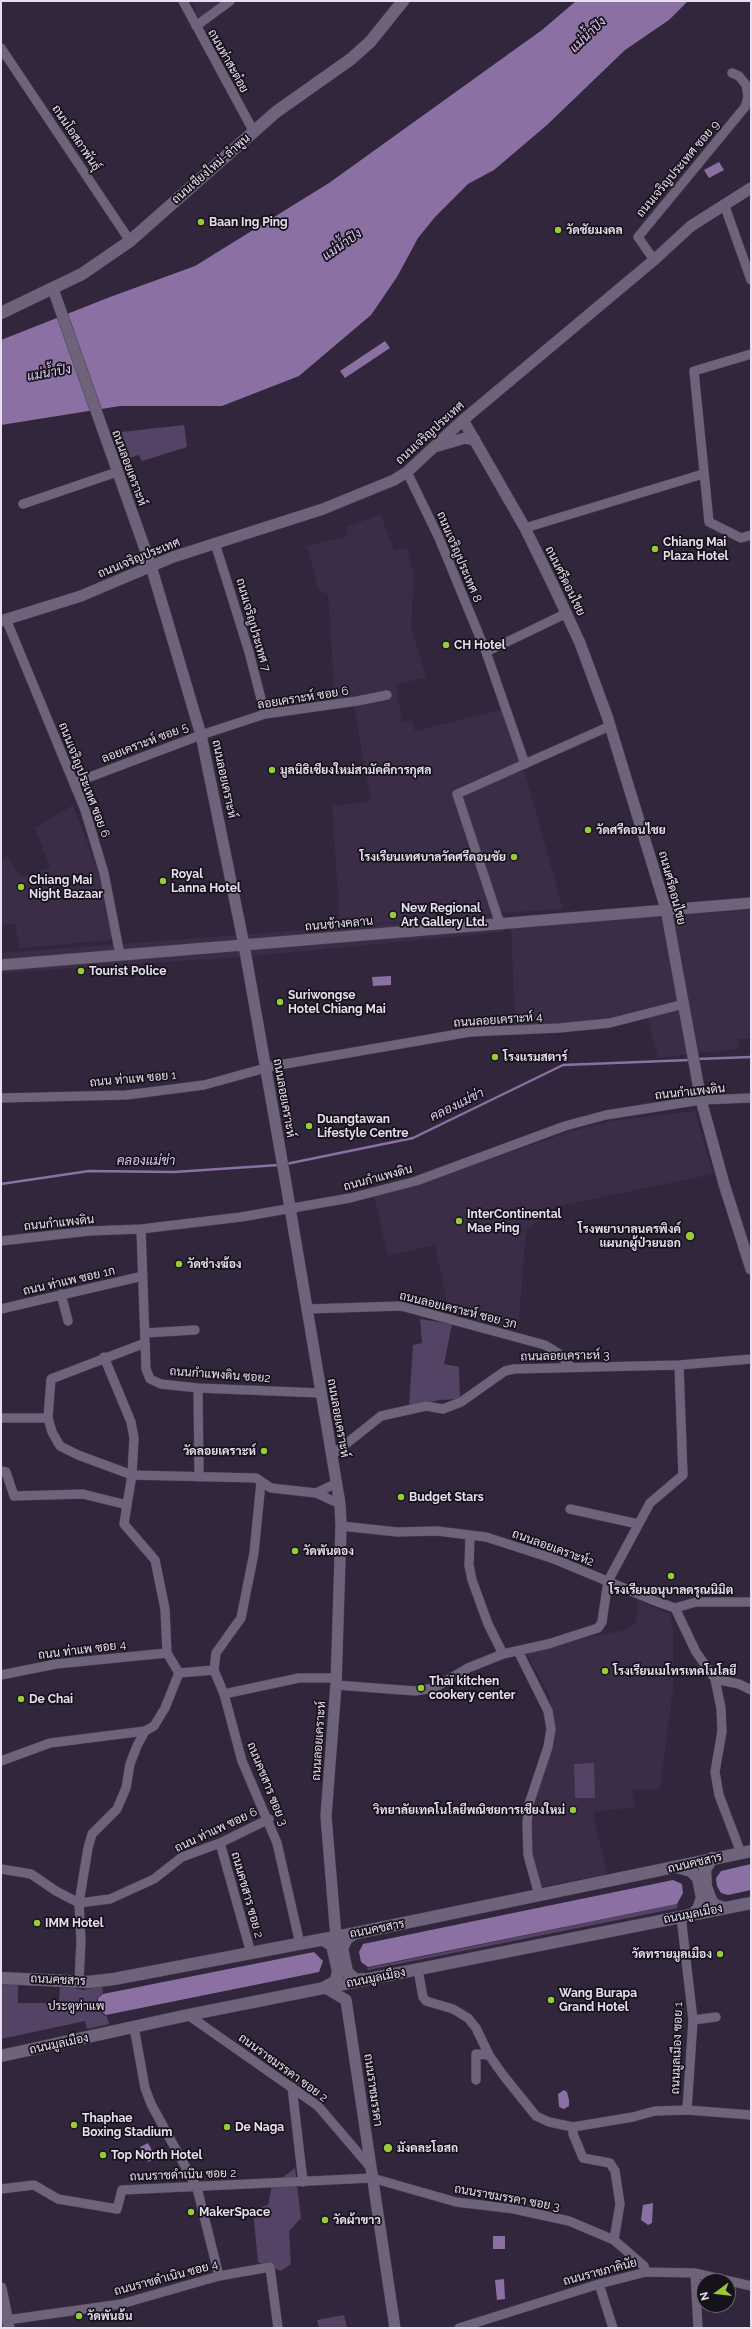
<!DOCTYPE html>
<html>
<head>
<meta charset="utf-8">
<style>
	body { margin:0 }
	#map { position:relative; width:752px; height:2329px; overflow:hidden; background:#31263b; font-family:Raleway,sans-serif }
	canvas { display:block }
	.frame { position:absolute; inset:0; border:2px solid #e6dfed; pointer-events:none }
	.north { position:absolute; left:696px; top:2273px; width:40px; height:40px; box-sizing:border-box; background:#16121b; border:1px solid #69646f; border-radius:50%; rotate:255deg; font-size:11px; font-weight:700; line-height:16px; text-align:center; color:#e6dfed }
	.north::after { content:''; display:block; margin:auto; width:14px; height:18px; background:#96cc39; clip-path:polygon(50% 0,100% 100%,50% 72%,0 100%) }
</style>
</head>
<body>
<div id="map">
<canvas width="752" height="2329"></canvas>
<div class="frame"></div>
<div class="north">N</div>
</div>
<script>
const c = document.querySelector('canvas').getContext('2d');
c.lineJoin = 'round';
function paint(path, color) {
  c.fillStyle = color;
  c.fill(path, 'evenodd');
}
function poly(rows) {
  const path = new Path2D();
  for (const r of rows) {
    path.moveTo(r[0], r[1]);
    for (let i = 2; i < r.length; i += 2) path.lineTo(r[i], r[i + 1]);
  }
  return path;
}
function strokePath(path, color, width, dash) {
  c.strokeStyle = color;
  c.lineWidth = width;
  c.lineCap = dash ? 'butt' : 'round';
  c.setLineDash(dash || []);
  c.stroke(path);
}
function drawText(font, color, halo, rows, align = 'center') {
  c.font = font + ' Raleway,Sarabun,sans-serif';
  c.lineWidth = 3.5;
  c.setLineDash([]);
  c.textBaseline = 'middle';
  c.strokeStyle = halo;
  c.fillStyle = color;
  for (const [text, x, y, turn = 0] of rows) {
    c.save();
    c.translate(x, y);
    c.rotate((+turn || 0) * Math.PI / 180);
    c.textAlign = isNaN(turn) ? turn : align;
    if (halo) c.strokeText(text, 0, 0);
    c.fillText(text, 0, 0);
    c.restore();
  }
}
paint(poly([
	[193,1,224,1,199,20],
	[381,515,394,550,407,548,414,575,411,627,426,677,396,685,402,722,412,720,415,731,501,710,521,761,453,789,495,915,340,926,332,806,371,801,352,697,335,701,328,594,319,591,307,546,347,536,347,526],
	[524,770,563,909,499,913,462,805,462,795],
	[73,805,100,876,112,940,19,948,15,924,1,925,1,861,8,857,21,877,50,867,35,828],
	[751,910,751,1039,737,1039,739,1049,658,1058,646,1012,607,1021,515,1027,511,926],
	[505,915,504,932,241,957,1,973,1,953],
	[695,1111,713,1174,555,1207,526,1231,518,1331,449,1312,435,1245,388,1256,374,1197,411,1187,568,1132,609,1121],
	[638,1600,670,1614,673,1630,673,1689,660,1789,632,1790,635,1807,593,1812,607,1874,541,1887,531,1855,529,1824,534,1796,554,1735,549,1694,526,1653,563,1643,625,1630,636,1622]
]), '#3b2d48');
paint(poly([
	[184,425,187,447,142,461,139,455,122,460,112,433],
	[420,1319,452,1324,444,1364,459,1367,460,1399,439,1400,409,1407,413,1345,422,1343],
	[594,1763,595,1798,575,1798,574,1764],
	[677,1904,678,1908,368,1970,367,1968],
	[1,1985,18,1985,18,2003,59,2003,60,1985,83,1990,102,1986,103,1993,97,1998,97,2006,100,2012,107,2017,109,2024,87,2029,85,2021,1,2039],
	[295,2168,301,2218,289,2231,291,2264,281,2271,258,2262,253,2210,268,2205,272,2185],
	[344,2315,347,2328,319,2328,317,2320]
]), '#554366');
paint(poly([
	[576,1,688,1,669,20,625,50,547,125,494,170,468,184,435,217,418,238,397,277,371,315,299,376,222,406,120,406,1,425,1,340,110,297,195,266,329,183,542,30],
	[719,162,724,170,709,178,704,170],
	[385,341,390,348,345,378,340,371],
	[391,976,391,985,373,986,372,977],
	[751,1864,751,1890,728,1895,721,1893,717,1886,716,1878,721,1871],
	[673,1880,682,1884,683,1893,677,1904,368,1967,361,1962,359,1952,363,1944],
	[314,1952,323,1961,319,1972,106,2015,101,2011,98,2005,98,1998,103,1994],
	[564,2090,567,2092,569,2100,569,2106,564,2109,559,2107,558,2094],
	[148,2143,156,2158,148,2162,140,2147],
	[653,2203,652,2223,648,2225,641,2220,643,2205],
	[493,2236,505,2236,505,2249,493,2249],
	[504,2279,505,2299,497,2300,495,2280]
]), '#8b70a3');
strokePath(poly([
	[697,1059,751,1057],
	[286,1164,413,1138,563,1065,690,1060],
	[1,1184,89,1171,174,1172,279,1165]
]), '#8b70a3', 2.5);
const minor = poly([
	[183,1,254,132],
	[196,26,230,1],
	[1,48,130,241],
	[724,204,751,280],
	[654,260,638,237,745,107,748,97,746,85,739,76,732,73],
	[751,354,694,371,709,522,741,538,751,535],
	[407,472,439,538,486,652,525,764],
	[23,504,117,472],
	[525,528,703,474],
	[215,543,249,652,265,714],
	[6,619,85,810,104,873,120,955],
	[486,652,567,613],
	[74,783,201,735,265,714,357,701,387,695],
	[500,924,457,794,610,726],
	[1,1098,126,1095,204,1085,273,1066,470,1032,559,1028,610,1023,684,1004],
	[141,1229,146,1369,150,1379,161,1384,198,1388,320,1393],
	[1,1241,90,1231,141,1229,241,1217,350,1198,416,1181,565,1126,606,1115,701,1100,751,1098],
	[61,1294,68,1321],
	[1,1309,143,1276],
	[307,1309,401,1306,545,1345,558,1353,571,1367],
	[145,1333,195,1330],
	[145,1343,51,1379,48,1418,52,1432,60,1446,78,1455,132,1475,256,1478,271,1488,316,1493,340,1504],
	[104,1357,131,1422,134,1438,132,1475,127,1505],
	[198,1388,199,1477],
	[1,1418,48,1418],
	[332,1455,381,1416,426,1406,443,1409,461,1402,505,1371,514,1369,679,1365,751,1359],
	[1,1471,6,1472,14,1496,83,1494,127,1505,124,1524,155,1560,165,1609,167,1653,179,1673],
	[316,1493,337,1483],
	[570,1509,638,1524],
	[341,1526,397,1532,437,1531,486,1537,554,1559,655,1601,675,1608,696,1602,751,1602],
	[470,1535,469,1565,472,1580,488,1624,503,1654],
	[675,1608,696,1652,715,1679,721,1708,722,1731,715,1772,719,1795,741,1853],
	[518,1651,548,1711,551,1729,548,1747,529,1804,527,1823,528,1855,539,1895],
	[214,1670,216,1653,241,1618,254,1553,261,1482],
	[179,1673,214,1670,224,1694,242,1761,277,1843,300,1944],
	[1,1675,56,1664,167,1653],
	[715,1679,739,1684,751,1690],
	[336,1685,415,1691,434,1688,468,1668,503,1654,548,1644,598,1628,602,1622,608,1581,650,1503,683,1475,679,1365],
	[224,1694,299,1678,336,1678],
	[1,1761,50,1743,145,1731],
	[220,1843,251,1953],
	[1,1869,31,1874,56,1891,79,1903,110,1899,154,1879,182,1857,220,1843,269,1819],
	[681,1916,693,2020,687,2110],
	[418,1970,423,1997,426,2001,453,2009,468,2018,476,2028,489,2055,503,2075,536,2116,549,2122,573,2127,633,2117,655,2111,687,2110,751,2115],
	[79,1981,81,1941,79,1903,88,1848,92,1834,117,1809,126,1788,130,1764,137,1746,145,1731,154,1726,165,1708,179,1673],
	[188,2015,318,2106,371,2168],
	[693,2020,716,2017],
	[134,2027,145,2088,151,2104,197,2188,219,2276],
	[476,2080,476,2054,489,2055],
	[292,2087,303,2182],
	[573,2127,573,2134,583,2158,610,2163,615,2171,620,2204,614,2240],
	[1,2189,34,2185,58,2199,117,2209,122,2190,372,2178,456,2202,514,2209,569,2221,614,2240,644,2266,646,2272],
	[695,2273,698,2328],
	[599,2284,613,2328],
	[7,2320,121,2304,219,2276,270,2267,278,2328],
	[459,2328,599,2284,646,2272,695,2273,751,2286]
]);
const tertiary = poly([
	[53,289,151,566,201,735,244,945,285,1178,340,1504,341,1526,336,1685,326,1816,336,1937],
	[463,420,525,528,553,585,580,643,607,716,666,909,701,1100,724,1184,751,1269],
	[438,446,465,438,475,440],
	[1,621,81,596,173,557,323,509,394,480,407,472,463,420,654,260,691,226,751,188],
	[1,965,751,903],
	[324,1987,346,2000,395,2328],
	[1,2288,9,2328]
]);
const secondary = poly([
	[1,313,82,274,130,241,276,112,351,59,370,42,403,1],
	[712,1858,705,1870,706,1887,711,1900,715,1905,724,1908],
	[677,1867,691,1871,698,1878,702,1898,698,1909,693,1914],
	[354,1934,347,1938,342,1948,347,1972,356,1980,363,1979],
	[323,1940,332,1945,338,1971,336,1981,327,1986],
	[1,1978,88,1982,114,1979,356,1933,751,1851],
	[1,2056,188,2015,751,1903]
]);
strokePath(minor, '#4a4153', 10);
strokePath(tertiary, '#4a4153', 12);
strokePath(secondary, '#4a4153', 13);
strokePath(minor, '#6f637b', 9);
strokePath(tertiary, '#6f637b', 11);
strokePath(secondary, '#6f637b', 12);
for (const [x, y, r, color] of [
	[201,222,4,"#96cc39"],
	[558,230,4,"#96cc39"],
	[655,549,4,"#96cc39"],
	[446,645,4,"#96cc39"],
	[272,770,4,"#96cc39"],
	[588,830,4,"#96cc39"],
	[514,857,4,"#96cc39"],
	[163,881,4,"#96cc39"],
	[21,887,4,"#96cc39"],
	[393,915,4,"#96cc39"],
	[81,971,4,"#96cc39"],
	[280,1002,4,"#96cc39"],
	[495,1057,4,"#96cc39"],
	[309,1126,4,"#96cc39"],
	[459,1221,4,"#96cc39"],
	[690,1236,5,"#96cc39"],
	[179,1264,4,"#96cc39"],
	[264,1451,4,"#96cc39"],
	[401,1497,4,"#96cc39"],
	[295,1551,4,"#96cc39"],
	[671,1576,4,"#96cc39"],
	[605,1671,4,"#96cc39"],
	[421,1688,4,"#96cc39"],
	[21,1699,4,"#96cc39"],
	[573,1810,4,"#96cc39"],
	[37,1923,4,"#96cc39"],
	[720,1954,4,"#96cc39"],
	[551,2000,4,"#96cc39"],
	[74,2125,4,"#96cc39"],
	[227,2127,4,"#96cc39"],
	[388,2148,5,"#96cc39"],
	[103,2155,4,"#96cc39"],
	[191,2212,4,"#96cc39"],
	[325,2220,4,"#96cc39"],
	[79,2316,4,"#96cc39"]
]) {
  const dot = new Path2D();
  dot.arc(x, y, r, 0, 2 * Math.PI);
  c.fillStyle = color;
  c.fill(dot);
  strokePath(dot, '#16121b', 1.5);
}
drawText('12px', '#e6dfed', '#16121b', [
	["ถนนท่าสะต๋อย",228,61,61],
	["ถนนโอสถาพันธุ์",76,138,56],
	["ถนนเชียงใหม่-ลำพูน",211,169,-41],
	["ถนนเจริญประเทศ ซอย 9",678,169,-50],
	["ถนนเจริญประเทศ",430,433,-42],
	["ถนนลอยเคราะห์",129,468,70],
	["ถนนเจริญประเทศ 8",459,557,67],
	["ถนนเจริญประเทศ",139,558,-22],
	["ถนนศรีดอนไชย",565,581,64],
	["ถนนเจริญประเทศ 7",253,625,74],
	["ลอยเคราะห์ ซอย 6",303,698,-9],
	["ลอยเคราะห์ ซอย 5",145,743,-21],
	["ถนนลอยเคราะห์",224,779,78],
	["ถนนเจริญประเทศ ซอย 6",84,780,69],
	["ถนนศรีดอนไชย",672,888,75],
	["ถนนช้างคลาน",339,924,-5],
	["ถนนลอยเคราะห์ 4",498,1020,-4],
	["ถนน ท่าแพ ซอย 1",133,1079,-5],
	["ถนนกำแพงดิน",690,1092,-6],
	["ถนนลอยเคราะห์",284,1098,80],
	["ถนนกำแพงดิน",378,1178,-15],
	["ถนนกำแพงดิน",59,1223,-6],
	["ถนน ท่าแพ ซอย 1ก",69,1281,-13],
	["ถนนลอยเคราะห์ ซอย 3ก",458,1310,14],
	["ถนนลอยเคราะห์ 3",565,1356,-1],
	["ถนนกำแพงดิน ซอย2",220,1375,4],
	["ถนนลอยเคราะห์",338,1418,80],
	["ถนนลอยเคราะห์2",553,1548,20],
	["ถนน ท่าแพ ซอย 4",82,1650,-7],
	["ถนนลอยเคราะห์",319,1741,-86],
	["ถนนคชสาร ซอย 3",267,1784,68],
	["ถนน ท่าแพ ซอย 6",216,1830,-25],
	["ถนนคชสาร",695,1863,-13],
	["ถนนคชสาร ซอย 2",247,1895,74],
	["ถนนมูลเมือง",693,1914,-11],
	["ถนนคชสาร",377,1929,-11],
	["ถนนมูลเมือง",376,1978,-11],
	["ถนนคชสาร",58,1980,3],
	["ถนนมูลเมือง",59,2044,-12],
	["ถนนมูลเมือง ซอย 1",677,2048,-88],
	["ถนนราชมรรคา ซอย 2",283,2068,36],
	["ถนนราชมรรคา",373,2090,82],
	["ถนนราชดำเนิน ซอย 2",183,2175,-2],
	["ถนนราชมรรคา ซอย 3",507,2198,10],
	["ถนนราชภาคินัย",600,2272,-15],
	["ถนนราชดำเนิน ซอย 4",166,2278,-15]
]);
drawText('bold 12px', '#e6dfed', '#16121b', [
	["Baan Ing Ping",209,222],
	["วัดชัยมงคล",566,230],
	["Chiang Mai",663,542],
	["Plaza Hotel",663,556],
	["CH Hotel",454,645],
	["มูลนิธิเชียงใหม่สามัคคีการกุศล",280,770],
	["วัดศรีดอนไชย",596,830],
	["โรงเรียนเทศบาลวัดศรีดอนชัย",506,857,"right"],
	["Royal",171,874],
	["Lanna Hotel",171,888],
	["Chiang Mai",29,880],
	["Night Bazaar",29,894],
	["New Regional",401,908],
	["Art Gallery Ltd.",401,922],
	["Tourist Police",89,971],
	["Suriwongse",288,995],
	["Hotel Chiang Mai",288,1009],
	["โรงแรมสตาร์",503,1057],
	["Duangtawan",317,1119],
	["Lifestyle Centre",317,1133],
	["InterContinental",467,1214],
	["Mae Ping",467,1228],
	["โรงพยาบาลนครพิงค์",681,1229,"right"],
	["แผนกผู้ป่วยนอก",681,1243,"right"],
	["วัดช่างฆ้อง",187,1264],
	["วัดลอยเคราะห์",256,1451,"right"],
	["Budget Stars",409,1497],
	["วัดพันตอง",303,1551],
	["โรงเรียนอนุบาลดรุณนิมิต",671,1590,"center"],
	["โรงเรียนเมโทรเทคโนโลยี",613,1671],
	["Thaï kitchen",429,1681],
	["cookery center",429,1695],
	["De Chai",29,1699],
	["วิทยาลัยเทคโนโลยีพณิชยการเชียงใหม่",565,1810,"right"],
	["IMM Hotel",45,1923],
	["วัดทรายมูลเมือง",712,1954,"right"],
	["Wang Burapa",559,1993],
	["Grand Hotel",559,2007],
	["Thaphae",82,2118],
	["Boxing Stadium",82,2132],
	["De Naga",235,2127],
	["มังคละโอสถ",397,2148],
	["Top North Hotel",111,2155],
	["MakerSpace",199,2212],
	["วัดผ้าขาว",333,2220],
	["วัดพันอ้น",87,2316]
], 'left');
drawText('12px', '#eadbf9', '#16121b', [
	["ประตูท่าแพ",76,2006]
]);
drawText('italic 13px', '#dfc8f5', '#16121b', [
	["แม่น้ำปิง",588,35,-44],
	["แม่น้ำปิง",342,245,-35],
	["แม่น้ำปิง",49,373,-10],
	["คลองแม่ข่า",457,1105,-26],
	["คลองแม่ข่า",146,1161]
]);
</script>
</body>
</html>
